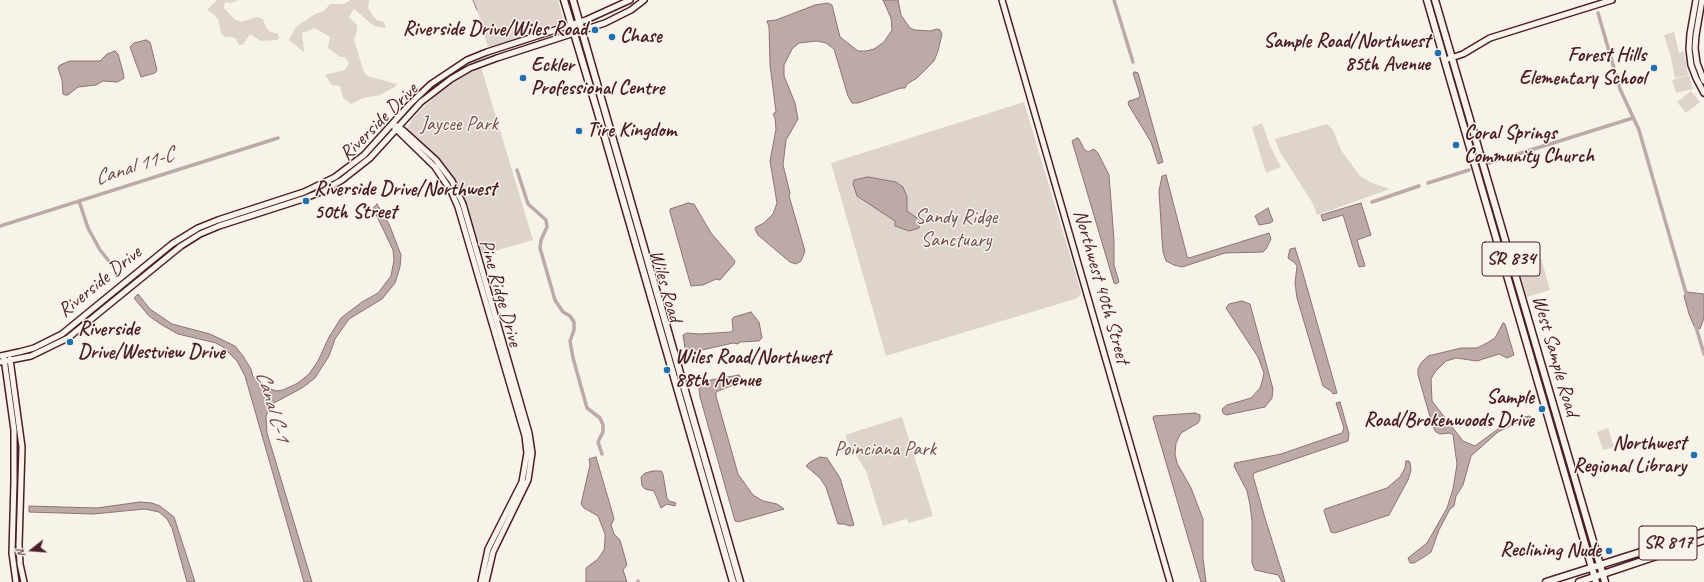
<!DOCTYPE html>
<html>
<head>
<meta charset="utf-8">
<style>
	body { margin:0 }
	#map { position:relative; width:1704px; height:582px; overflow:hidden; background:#f7f3e8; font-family:Caveat,sans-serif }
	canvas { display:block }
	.north { position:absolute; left:12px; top:530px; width:40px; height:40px; -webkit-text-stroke:3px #f7f3e8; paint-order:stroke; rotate:253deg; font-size:11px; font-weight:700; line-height:16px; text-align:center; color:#4a1f2b }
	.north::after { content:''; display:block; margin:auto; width:14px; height:18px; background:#4a1f2b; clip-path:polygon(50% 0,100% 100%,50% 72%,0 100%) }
</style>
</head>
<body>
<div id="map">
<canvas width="1704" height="582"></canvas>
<div class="north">N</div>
</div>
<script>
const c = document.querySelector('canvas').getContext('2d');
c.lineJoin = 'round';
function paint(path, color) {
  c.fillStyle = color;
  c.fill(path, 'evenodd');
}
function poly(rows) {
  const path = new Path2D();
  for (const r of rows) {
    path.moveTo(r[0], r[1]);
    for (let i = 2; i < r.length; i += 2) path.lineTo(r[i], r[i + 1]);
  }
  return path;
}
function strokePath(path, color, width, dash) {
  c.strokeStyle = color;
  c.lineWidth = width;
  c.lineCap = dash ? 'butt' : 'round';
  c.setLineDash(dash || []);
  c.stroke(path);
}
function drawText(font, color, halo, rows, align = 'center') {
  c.font = font + ' Caveat,sans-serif';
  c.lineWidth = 3;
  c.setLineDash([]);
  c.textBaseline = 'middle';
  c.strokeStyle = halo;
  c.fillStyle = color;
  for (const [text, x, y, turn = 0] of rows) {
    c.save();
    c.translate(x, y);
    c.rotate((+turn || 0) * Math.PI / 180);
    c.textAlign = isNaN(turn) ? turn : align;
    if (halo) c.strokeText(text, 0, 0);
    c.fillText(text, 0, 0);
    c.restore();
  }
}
paint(poly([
	[217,0,238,0,231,3,225,2,224,8,234,19,241,22,257,17,263,19,266,27,269,31,278,34,279,38,277,40,261,41,250,34,243,45,239,45,236,39,232,37,225,37,221,33,218,19,213,14,207,10],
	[350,0,369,0,368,7,373,16,377,20,384,22,386,28,374,26,354,9,349,17,357,25,357,31,354,40,364,72,367,76,397,84,395,87,380,95,363,98,351,104,343,98,340,86,332,85,325,75,345,70,349,63,345,57,340,57,328,48,330,37,315,28,302,33,304,52,289,40,296,27,315,14,324,11,330,4,344,4],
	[474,0,558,0,564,22,513,40,488,47],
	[1674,32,1679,53,1684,51,1688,75,1675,78,1670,54,1664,35],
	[481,67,533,240,481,255,464,198,458,186,439,157,407,128,413,118,437,94,453,82],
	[1689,75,1693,89,1676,93,1672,80],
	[1691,91,1700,102,1686,113,1677,102],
	[1024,102,1081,292,1078,298,886,356,831,163],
	[1262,123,1270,146,1281,167,1266,173,1252,127],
	[1327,124,1333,130,1341,150,1360,176,1372,183,1390,189,1317,215,1312,202,1280,152,1275,139],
	[1541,258,1550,290,1527,297,1518,265],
	[902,417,933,516,909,523,906,519,883,526,866,471,846,439,847,439,845,435],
	[1608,428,1614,447,1603,450,1597,432]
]), '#ded4cc');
const water = poly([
	[883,0,898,0,901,15,910,28,915,30,930,31,937,29,940,30,942,34,938,51,934,61,917,78,907,84,905,88,901,88,858,103,852,103,848,96,834,49,826,43,817,41,799,43,792,49,784,65,784,76,795,103,798,119,786,140,783,165,790,193,789,196,805,251,801,261,796,264,790,262,758,235,755,229,756,227,764,223,773,214,777,203,770,161,776,129,775,118,773,114,776,112,770,65,769,27,767,21,776,20,815,5,828,3,832,5,840,37,858,51,866,51,874,49,884,42,892,30,891,18,883,0],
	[146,40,150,42,157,70,155,73,141,77,130,47,134,43,146,40],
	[115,51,118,54,123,72,124,78,121,80,117,82,103,81,96,85,78,87,68,95,65,95,63,94,62,80,58,68,60,65,70,61,100,61,107,54,115,51],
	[1135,72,1138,73,1163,162,1158,164,1151,142,1128,104,1129,101,1139,98,1140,95,1133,73,1135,72],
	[1077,138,1079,139,1084,149,1088,152,1094,149,1098,153,1109,175,1114,240,1114,265,1119,282,1116,284,1114,283,1072,141,1077,138],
	[1166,175,1187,256,1189,258,1269,233,1271,239,1266,249,1263,252,1225,253,1182,267,1174,265,1166,261,1163,252,1162,239,1159,191,1162,176,1166,175],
	[868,177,896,182,903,187,907,197,907,211,920,220,919,228,909,231,895,226,895,221,857,196,853,184,854,180,868,177],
	[688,203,694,204,711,233,735,261,734,264,720,280,716,279,703,285,691,286,670,212,670,209,688,203],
	[1361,203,1371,235,1357,240,1365,266,1359,267,1343,215,1323,221,1321,215,1361,203],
	[377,204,389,224,401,255,400,267,395,283,382,299,349,319,335,339,329,356,315,378,302,388,274,403,268,411,266,417,267,433,312,582,304,582,245,376,237,361,223,347,216,343,178,334,162,325,149,316,134,298,138,294,150,309,172,324,210,334,235,346,243,356,251,369,253,377,270,389,277,391,283,390,298,383,309,374,318,361,329,337,341,318,362,302,378,293,391,276,394,260,393,250,373,208,377,204],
	[1268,208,1273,221,1270,223,1259,225,1255,216,1268,208],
	[1295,248,1300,263,1337,393,1333,394,1331,391,1323,386,1297,298,1295,283,1297,266,1294,262,1289,259,1288,257,1290,249,1295,248],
	[1687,292,1704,294,1704,318,1700,329,1694,326,1689,314,1684,296,1687,292],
	[1242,301,1250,304,1273,389,1272,398,1265,407,1226,415,1223,413,1222,409,1227,405,1251,398,1260,388,1262,382,1264,373,1258,357,1226,308,1229,304,1242,301],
	[751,312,759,322,762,338,759,341,740,342,738,344,733,343,689,353,685,348,683,335,687,333,699,334,731,332,733,330,732,319,734,317,751,312],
	[1503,323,1505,324,1514,355,1507,358,1499,354,1477,361,1456,358,1446,361,1435,372,1431,379,1432,401,1463,441,1475,446,1498,429,1510,423,1525,417,1530,416,1531,418,1528,422,1516,423,1498,432,1471,456,1463,485,1456,496,1454,506,1450,509,1439,530,1431,552,1424,557,1414,563,1410,563,1408,558,1427,543,1447,508,1453,489,1457,464,1453,435,1450,433,1440,434,1436,432,1433,427,1418,375,1418,369,1421,363,1428,356,1461,348,1477,348,1487,343,1495,338,1503,323],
	[739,375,741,378,740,382,716,392,716,396,738,474,753,495,763,501,777,504,784,509,738,522,735,521,700,397,699,389,705,381,739,375],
	[1340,402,1349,434,1348,441,1254,473,1253,476,1265,518,1285,582,1282,582,1278,575,1255,570,1252,563,1252,521,1250,505,1247,491,1234,466,1235,463,1281,454,1342,433,1344,428,1336,403,1340,402],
	[1195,413,1200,415,1200,419,1198,423,1181,433,1176,443,1175,454,1177,463,1191,488,1203,519,1203,558,1206,582,1201,582,1153,418,1154,416,1195,413],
	[596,457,613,515,614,519,611,525,614,534,620,540,627,565,623,570,627,582,586,582,586,568,598,559,604,550,605,540,605,534,598,516,584,508,581,504,590,465,589,459,596,457],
	[820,457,827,458,840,478,854,525,850,526,844,524,838,524,826,487,820,478,806,466,810,462,820,457],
	[1406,461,1409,461,1410,463,1411,470,1408,480,1389,515,1335,533,1331,532,1324,511,1325,509,1387,488,1400,477,1405,468,1406,461],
	[653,471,661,471,663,474,667,498,669,501,676,503,675,506,667,504,661,508,654,491,645,489,642,486,641,477,645,473,653,471],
	[140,502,152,503,160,506,174,517,195,582,187,582,172,528,167,519,159,512,145,509,93,514,29,512,29,506,97,508,140,502]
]);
paint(water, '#bcaaa7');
strokePath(water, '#8e7275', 1);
strokePath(poly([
	[473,0,477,10]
]), '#8e7275', 1);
strokePath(poly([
	[1114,0,1133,62],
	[1598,13,1620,89,1639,130,1686,293],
	[1489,163,1633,118],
	[517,170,528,204,546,220,547,227,541,240,540,248,555,300,563,312,570,316,574,322,574,330,570,341,573,358,587,408,600,418,603,425,603,432,598,442,602,454],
	[1428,183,1469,170],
	[79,201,88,228,100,250,113,266],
	[1372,202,1419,186],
	[0,226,278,138],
	[1696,327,1704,354],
	[638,581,638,582]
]), '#bcaaa7', 3.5);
const minor = poly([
	[1002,0,1170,582],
	[1696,0,1690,34,1689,49,1691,65,1696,78,1704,93],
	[1702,0,1696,35,1695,48,1697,63,1704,81],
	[1445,60,1463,54,1490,38,1612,0],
	[397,126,404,131,436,160,452,181,463,204,529,433,532,453,528,480,493,552,486,582],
	[395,128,435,167,451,191,458,207,525,436,527,453,522,482,488,549,481,582],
	[0,356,19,352,34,348,62,334,172,244,198,228,218,220,304,192,335,177,364,155,410,104,431,84,467,60,487,52,586,20,630,0],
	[4,358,14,430,14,482,12,553,16,582],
	[10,359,22,447,19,545,20,564,24,582],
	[0,362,31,356,68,338,181,246,200,234,219,226,303,199,323,191,342,180,370,158,421,102,451,79,470,68,497,58,605,23,631,10,644,0]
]);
const major = poly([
	[564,0,597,110,733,582],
	[573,0,740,582],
	[1427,0,1596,582],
	[1435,0,1605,582],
	[1546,582,1704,532],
	[1579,582,1704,540]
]);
strokePath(minor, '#4a1f2b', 8);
strokePath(major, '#4a1f2b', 9);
strokePath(minor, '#f7f3e8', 5);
strokePath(major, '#f7f3e8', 6);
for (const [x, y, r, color] of [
	[595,30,4,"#1f6fb2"],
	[612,37,4,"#1f6fb2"],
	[1438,53,4,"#1f6fb2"],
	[1654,68,4,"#1f6fb2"],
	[523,78,4,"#1f6fb2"],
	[579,131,4,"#1f6fb2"],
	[1456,145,4,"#1f6fb2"],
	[306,201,4,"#1f6fb2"],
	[70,342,4,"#1f6fb2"],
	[667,370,4,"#1f6fb2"],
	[1542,409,4,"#1f6fb2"],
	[1694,455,4,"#1f6fb2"],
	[1609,551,4,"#1f6fb2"]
]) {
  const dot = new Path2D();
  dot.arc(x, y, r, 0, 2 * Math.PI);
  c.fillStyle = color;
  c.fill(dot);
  strokePath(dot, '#f7f3e8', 1.5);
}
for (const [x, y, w] of [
	[1511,259,58],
	[1668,543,58]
]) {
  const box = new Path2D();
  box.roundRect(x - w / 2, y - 17, w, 34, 3);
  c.fillStyle = '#f7f3e8';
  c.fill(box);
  strokePath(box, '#4a1f2b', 1);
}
drawText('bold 19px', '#4a1f2b', null, [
	["SR 834",1511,259],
	["SR 817",1668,543]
]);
drawText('bold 20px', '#4a1f2b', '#f7f3e8', [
	["Riverside Drive/Wiles Road",587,30,"right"],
	["Chase",620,37],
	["Sample Road/Northwest",1430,42,"right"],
	["85th Avenue",1430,65,"right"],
	["Forest Hills",1646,56,"right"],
	["Elementary School",1646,79,"right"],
	["Eckler",531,66],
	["Professional Centre",531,89],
	["Tire Kingdom",587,131],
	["Coral Springs",1464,134],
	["Community Church",1464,157],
	["Riverside Drive/Northwest",314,190],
	["50th Street",314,213],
	["Riverside",78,330],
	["Drive/Westview Drive",78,353],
	["Wiles Road/Northwest",675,358],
	["88th Avenue",675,381],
	["Sample",1534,398,"right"],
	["Road/Brokenwoods Drive",1534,421,"right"],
	["Northwest",1686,444,"right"],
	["Regional Library",1686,467,"right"],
	["Reclining Nude",1601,551,"right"]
], 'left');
drawText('20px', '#4a1f2b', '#f7f3e8', [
	["Riverside Drive",379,122,-45],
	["Riverside Drive",100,282,-39],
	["Wiles Road",665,286,74],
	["Northwest 40th Street",1101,287,74],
	["Pine Ridge Drive",500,293,74],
	["West Sample Road",1555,356,74]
]);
drawText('20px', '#6f4c53', '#f7f3e8', [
	["Jaycee Park",459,125],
	["Sandy Ridge",956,218],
	["Sanctuary",956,241],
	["Poinciana Park",885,450]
]);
drawText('italic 21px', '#6c4950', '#f7f3e8', [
	["Canal 11-C",134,167,-18],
	["Canal C-1",272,406,73]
]);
</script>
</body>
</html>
